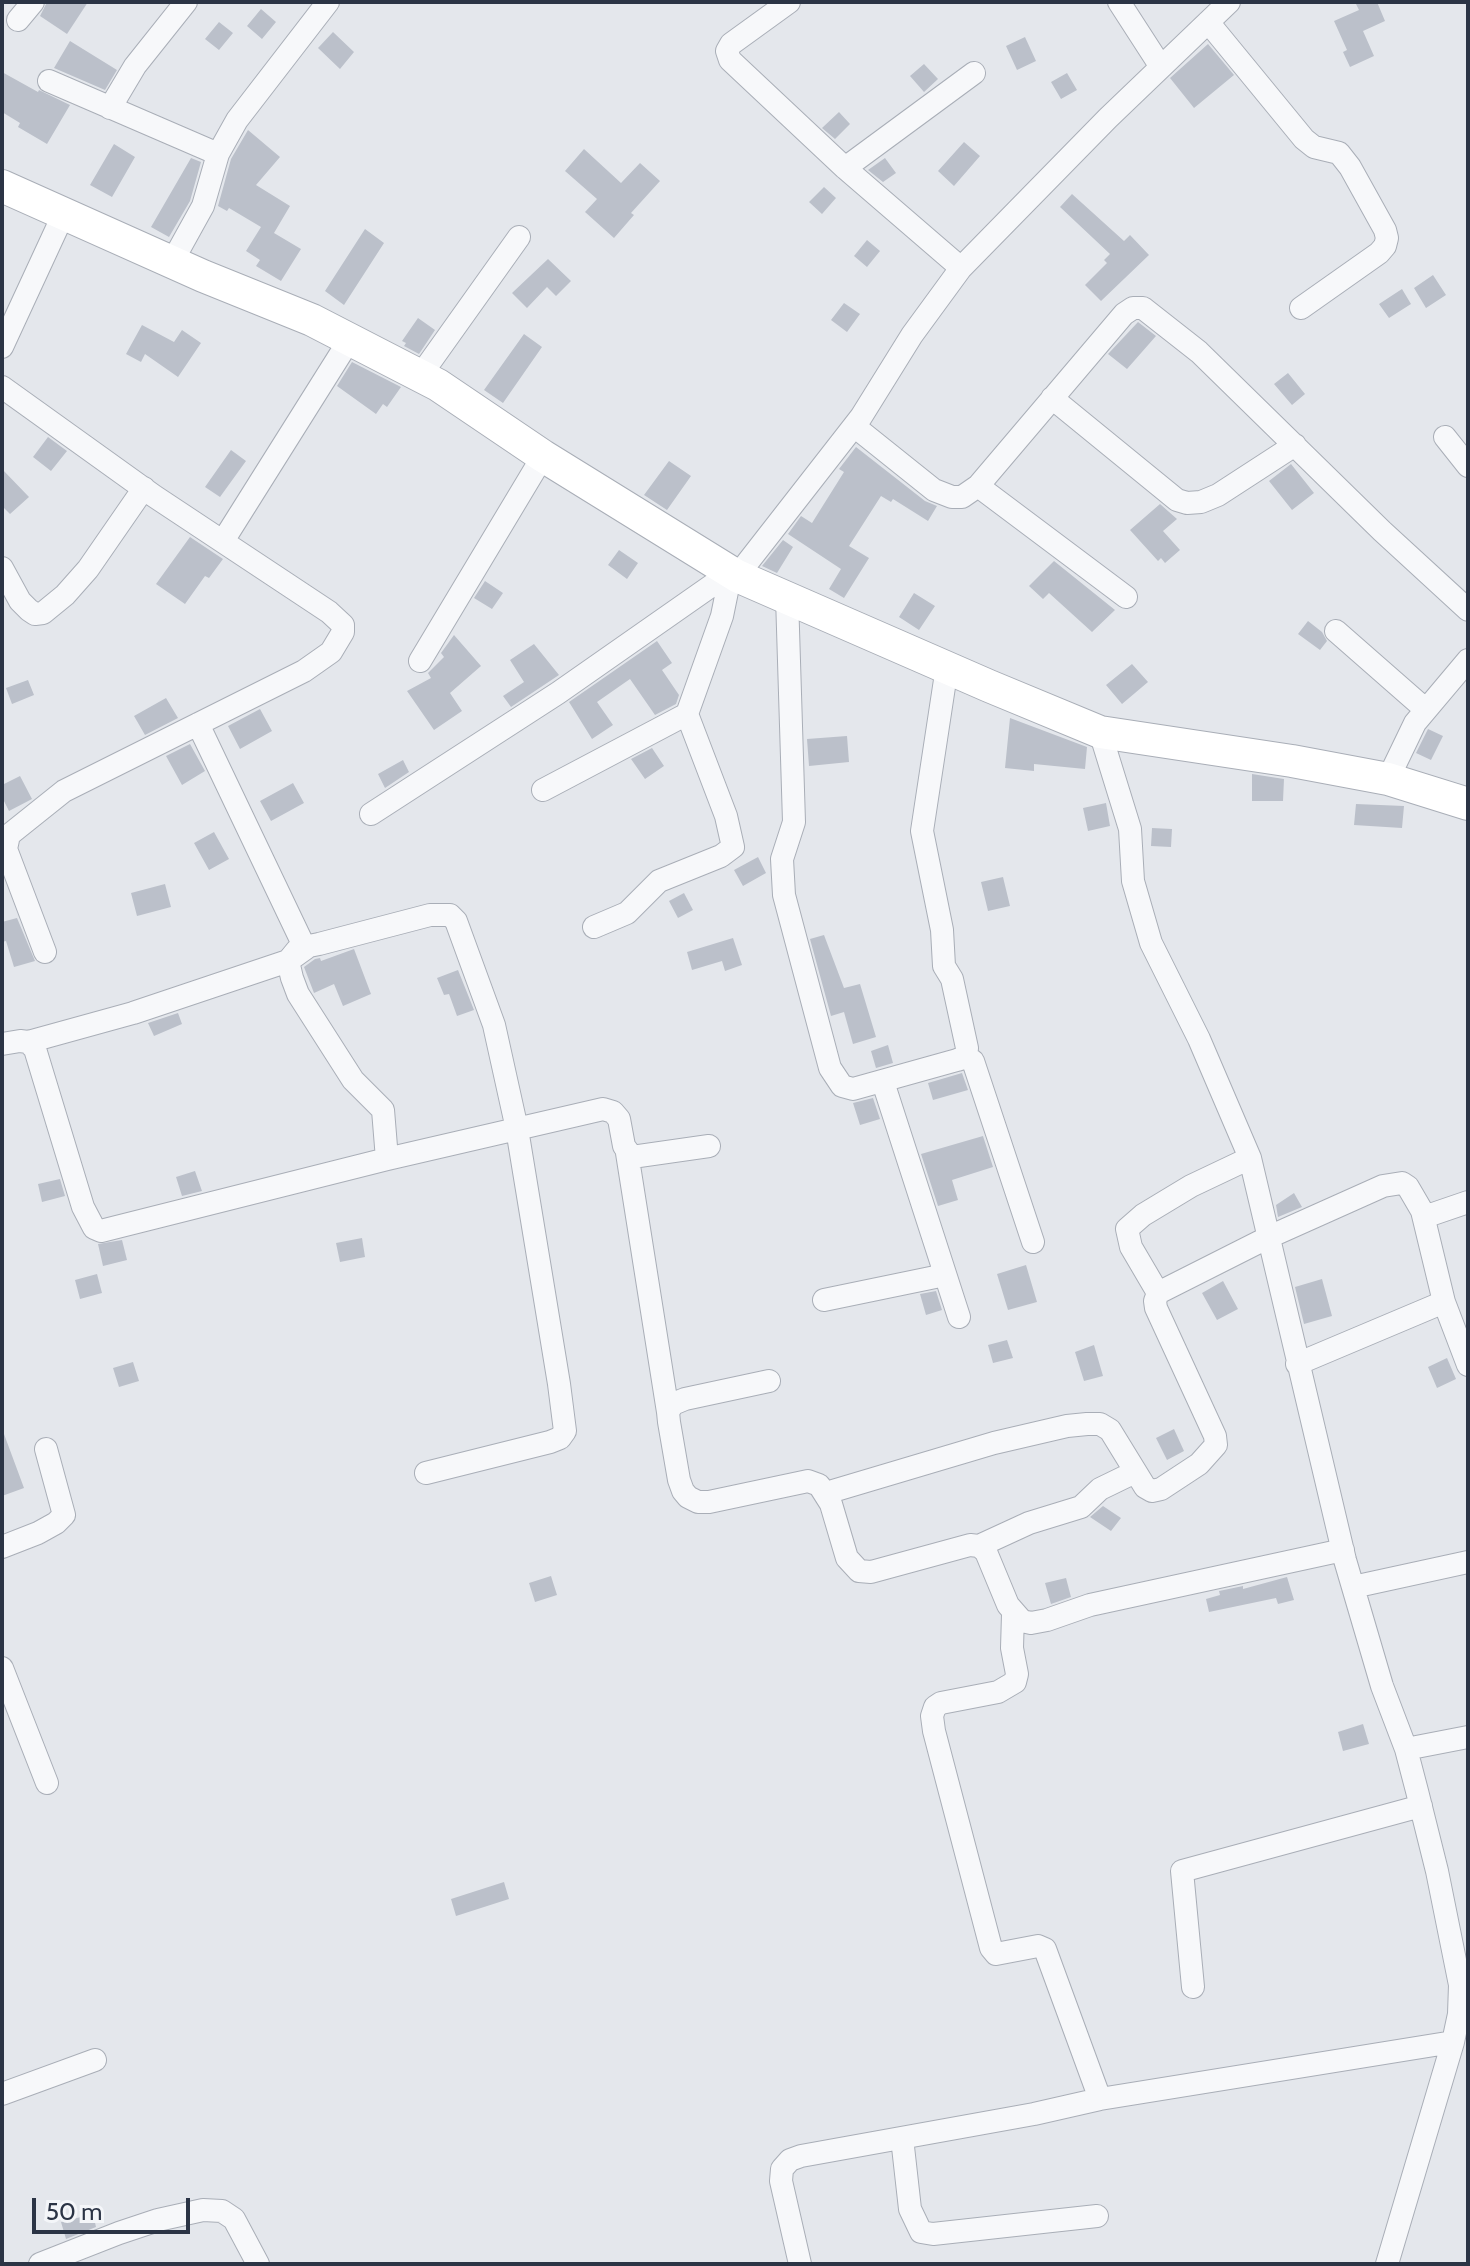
<!DOCTYPE html>
<html>
<head>
<meta charset="utf-8">
<style>
	body { margin:0 }
	#map { position:relative; width:1470px; height:2266px; overflow:hidden; background:#e4e7ec; font-family:Cabin,sans-serif }
	canvas { display:block }
	.frame { position:absolute; inset:0; border:4px solid #2b3445; pointer-events:none }
	.scale { position:absolute; left:32px; top:2198px; width:158px; height:36px; box-sizing:border-box; border:4px solid #2b3445; border-top:0; padding-left:10px; font-size:24px; line-height:28px; white-space:nowrap; color:#2b3445; -webkit-text-stroke:6px #f4f6f9; paint-order:stroke }
</style>
</head>
<body>
<div id="map">
<canvas width="1470" height="2266"></canvas>
<div class="frame"></div>
<div class="scale">50 m</div>
</div>
<script>
const c = document.querySelector('canvas').getContext('2d');
c.lineJoin = 'round';
function paint(path, color) {
  c.fillStyle = color;
  c.fill(path, 'evenodd');
}
function poly(rows) {
  const path = new Path2D();
  for (const r of rows) {
    path.moveTo(r[0], r[1]);
    for (let i = 2; i < r.length; i += 2) path.lineTo(r[i], r[i + 1]);
  }
  return path;
}
function strokePath(path, color, width, dash) {
  c.strokeStyle = color;
  c.lineWidth = width;
  c.lineCap = dash ? 'butt' : 'round';
  c.setLineDash(dash || []);
  c.stroke(path);
}
paint(poly([
	[47,2,88,2,67,34,40,16],
	[1355,2,1377,2,1385,21,1363,31,1374,56,1350,67,1343,52,1347,50,1334,21,1359,10],
	[261,9,276,22,262,39,247,26],
	[219,22,233,33,219,50,205,39],
	[333,32,354,52,340,69,318,48],
	[1025,37,1036,61,1017,70,1006,46],
	[70,41,117,70,105,90,54,68],
	[1208,44,1234,75,1194,108,1170,78],
	[924,64,938,79,924,92,910,76],
	[2,72,38,92,39,90,70,105,47,144,18,127,20,123,2,112],
	[1067,73,1077,90,1061,99,1051,82],
	[839,112,850,124,835,139,822,128],
	[248,130,280,157,256,185,290,206,274,233,301,249,281,281,256,266,260,260,246,251,261,227,229,208,227,211,218,206,231,159],
	[964,142,980,156,954,186,938,171],
	[114,144,135,157,112,197,90,185],
	[584,149,621,183,640,163,660,181,631,213,634,215,614,238,585,212,597,199,565,171],
	[191,158,201,162,190,201,169,237,151,227],
	[885,158,896,173,883,182,868,170],
	[824,187,836,198,822,214,809,202],
	[1072,194,1124,241,1130,235,1149,255,1101,301,1085,285,1107,263,1104,260,1110,254,1060,207],
	[365,229,384,243,344,305,325,291],
	[867,240,880,251,867,267,854,256],
	[548,259,571,281,556,296,547,287,527,308,512,293],
	[1433,275,1446,295,1426,308,1414,288],
	[1402,289,1411,304,1389,318,1379,304],
	[844,303,860,314,847,332,831,320],
	[418,318,435,330,419,354,404,346,406,343,402,341],
	[1138,322,1156,336,1127,369,1108,354],
	[142,325,174,342,182,330,201,343,178,377,145,354,141,362,126,354],
	[524,334,542,347,503,403,484,390],
	[352,362,401,387,387,407,383,404,376,414,337,386],
	[1288,373,1305,394,1292,405,1274,384],
	[48,437,67,451,51,471,33,457],
	[856,447,925,501,937,506,928,521,893,499,891,502,881,496,849,546,869,558,844,598,829,589,841,569,788,534,801,516,812,523,844,472,839,469],
	[231,450,246,461,220,497,205,487],
	[669,461,691,476,667,510,644,495],
	[1291,464,1314,493,1292,510,1269,481],
	[2,469,29,497,10,514,2,506],
	[1160,504,1177,519,1163,531,1180,550,1165,563,1161,558,1158,561,1130,530],
	[190,537,223,559,209,578,205,576,185,604,156,584],
	[783,540,793,547,777,573,762,566],
	[619,550,638,563,627,579,608,565],
	[1054,561,1115,610,1092,632,1049,593,1043,599,1029,586],
	[485,581,503,593,492,609,474,598],
	[914,593,935,606,919,630,899,617],
	[1308,621,1322,632,1327,641,1320,650,1298,634],
	[454,635,481,666,450,693,462,711,434,730,407,691,431,678,428,673,444,657,441,653],
	[657,641,672,663,662,670,679,695,676,704,655,715,630,679,597,702,613,725,592,739,569,702],
	[534,644,559,675,511,707,503,696,524,682,510,660],
	[1132,664,1148,682,1122,704,1106,685],
	[28,680,34,695,12,704,6,688],
	[166,698,178,718,145,735,134,716],
	[260,709,272,731,240,749,228,726],
	[1010,718,1087,747,1085,769,1034,764,1034,771,1005,768],
	[1428,729,1443,736,1431,760,1416,753],
	[847,736,849,762,809,766,807,739],
	[190,744,205,771,182,785,166,756],
	[652,748,664,766,645,779,631,759],
	[403,760,409,772,385,788,378,774],
	[1252,774,1284,779,1283,801,1252,801],
	[20,776,32,799,9,811,2,797,2,785],
	[293,783,304,803,271,821,260,801],
	[1106,803,1110,826,1088,831,1083,808],
	[1356,804,1404,806,1402,828,1354,825],
	[1152,828,1172,829,1171,847,1151,846],
	[214,832,229,859,209,870,194,843],
	[758,857,766,873,743,886,734,870],
	[1003,877,1010,906,988,911,981,882],
	[165,884,171,907,137,916,131,893],
	[684,893,693,910,678,918,669,901],
	[17,918,35,961,14,967,6,941,2,942,2,922],
	[824,935,844,988,860,984,876,1037,853,1044,844,1012,831,1016,810,939],
	[733,938,742,965,725,971,722,961,692,970,687,952],
	[354,949,371,994,343,1006,334,984,314,993,304,967,315,959,320,958,321,961],
	[458,970,474,1010,457,1016,449,994,444,995,437,978],
	[178,1013,182,1024,154,1036,148,1023],
	[888,1045,893,1063,876,1068,871,1051],
	[962,1073,968,1090,933,1100,928,1083],
	[873,1098,880,1119,860,1125,853,1103],
	[983,1136,993,1167,952,1180,958,1200,938,1206,921,1154],
	[195,1171,202,1191,182,1196,176,1177],
	[60,1179,65,1196,42,1202,38,1184],
	[1294,1193,1302,1207,1278,1217,1276,1205],
	[362,1238,365,1257,340,1262,336,1243],
	[122,1240,127,1260,103,1266,98,1244],
	[1026,1265,1037,1302,1008,1310,997,1274],
	[97,1274,102,1293,80,1299,75,1280],
	[1322,1279,1332,1316,1304,1324,1295,1287],
	[1223,1281,1238,1309,1217,1320,1202,1293],
	[936,1291,942,1310,926,1315,920,1294],
	[1007,1340,1013,1358,993,1363,988,1345],
	[1094,1345,1103,1376,1084,1381,1075,1352],
	[1447,1358,1456,1379,1437,1388,1428,1367],
	[133,1362,139,1381,119,1387,113,1368],
	[1174,1429,1184,1451,1167,1460,1156,1438],
	[2,1434,4,1434,24,1488,2,1496],
	[1103,1506,1121,1518,1111,1531,1090,1517],
	[551,1576,557,1595,535,1602,529,1583],
	[1287,1577,1294,1600,1278,1604,1276,1598,1209,1612,1206,1599,1220,1595,1219,1591,1243,1586,1243,1589],
	[1066,1578,1071,1597,1051,1604,1045,1583],
	[1363,1724,1369,1744,1343,1751,1338,1732],
	[504,1882,509,1899,456,1916,451,1899],
	[93,2214,96,2227,66,2239,61,2222]
]), '#bbc0ca');
const street = poly([
	[789,2,731,44,727,51,730,60,845,168,961,268],
	[1119,2,1161,67],
	[18,20,33,2],
	[1208,22,1304,139,1314,147,1339,153,1350,167,1385,230,1387,238,1385,246,1379,253,1301,308],
	[49,81,218,154],
	[110,108,135,66,186,2],
	[845,168,974,73],
	[172,262,203,206,218,154,237,120,328,2],
	[2,347,64,213],
	[420,376,519,237],
	[2,387,154,496,329,612,343,625,343,632,331,652,304,671,64,791,9,835,6,849,45,952],
	[1052,398,1177,500,1187,503,1201,502,1218,495,1295,445],
	[854,426,934,490,952,497,962,497,978,486,1124,314,1133,308,1143,308,1199,352,1382,531,1468,610],
	[1445,437,1468,466],
	[978,486,1126,597],
	[223,541,350,339],
	[2,568,20,601,29,610,35,614,43,613,65,595,88,569,144,488],
	[737,576,861,417,912,335,961,268,1108,118,1229,2],
	[787,597,794,822,782,859,784,895,830,1068,842,1086,853,1089,957,1060,966,1057,973,1061,1033,1242],
	[1336,631,1425,709],
	[420,661,543,456],
	[947,667,922,831,942,930,944,966,952,979,967,1048,966,1057],
	[198,724,302,942,309,946,319,944,430,915,450,915,456,921,494,1025,517,1129,559,1384,565,1431,560,1438,550,1442,426,1473],
	[1100,732,1130,829,1133,881,1151,943,1199,1039,1250,1158,1345,1560,1382,1686,1406,1749,1417,1791,1437,1871,1460,1985,1459,2014,1453,2042,1387,2264],
	[1388,779,1415,723,1468,660],
	[543,790,687,714,722,616,731,572],
	[371,814,558,693,731,572],
	[594,927,627,913,659,881,721,856,733,847,726,816,687,714],
	[297,950,288,961,292,978,298,994,353,1080,383,1110,387,1159],
	[28,1042,133,1013,288,961,309,946],
	[2,1044,20,1041,28,1042,35,1049,83,1207,94,1228,101,1231,387,1159,603,1109,613,1112,619,1119,624,1146,632,1157,709,1146],
	[883,1082,959,1317],
	[627,1153,668,1412],
	[1422,1211,1444,1302,1468,1365],
	[1158,1293,1131,1247,1127,1229,1143,1215,1191,1186,1250,1158],
	[824,1300,945,1275],
	[1297,1364,1444,1302],
	[769,1381,685,1399,673,1404,668,1412,669,1422,679,1480,683,1491,688,1497,698,1502,709,1502,808,1481,819,1485,831,1504,847,1558,859,1571,871,1572,970,1545,979,1546,986,1552,1008,1605,1022,1621,1031,1623,1047,1620,1090,1605,1343,1550],
	[826,1493,994,1443,1067,1426,1087,1424,1100,1424,1110,1430,1145,1487,1152,1491,1161,1489,1199,1464,1216,1445,1215,1436,1156,1308,1155,1301,1158,1293,1269,1237,1383,1186,1402,1183,1408,1187,1422,1211,1430,1215,1468,1202],
	[979,1546,1029,1523,1081,1507,1100,1489,1135,1472],
	[2,1547,38,1533,56,1523,64,1515,46,1449],
	[1353,1587,1468,1562],
	[1013,1614,1012,1648,1017,1674,1015,1682,998,1692,941,1703,935,1707,932,1716,934,1731,991,1948,996,1954,1038,1946,1045,1949,1100,2099],
	[2,1668,47,1783],
	[1406,1749,1468,1737],
	[1193,1987,1182,1871,1421,1806],
	[2,2094,95,2060],
	[902,2138,910,2209,921,2232,933,2234,1097,2216],
	[40,2264,119,2233,158,2220,203,2210,222,2211,234,2219,258,2264],
	[800,2264,781,2181,782,2169,790,2160,801,2156,1034,2114,1100,2099,1453,2042]
]);
const secondary = poly([
	[2,186,203,276,312,320,438,385,543,456,737,576,989,686,1100,732,1292,761,1388,779,1468,804]
]);
strokePath(street, '#a9aeb7', 24);
strokePath(secondary, '#a9aeb7', 34);
strokePath(street, '#f7f8fa', 22);
strokePath(secondary, '#fff', 32);
</script>
</body>
</html>
